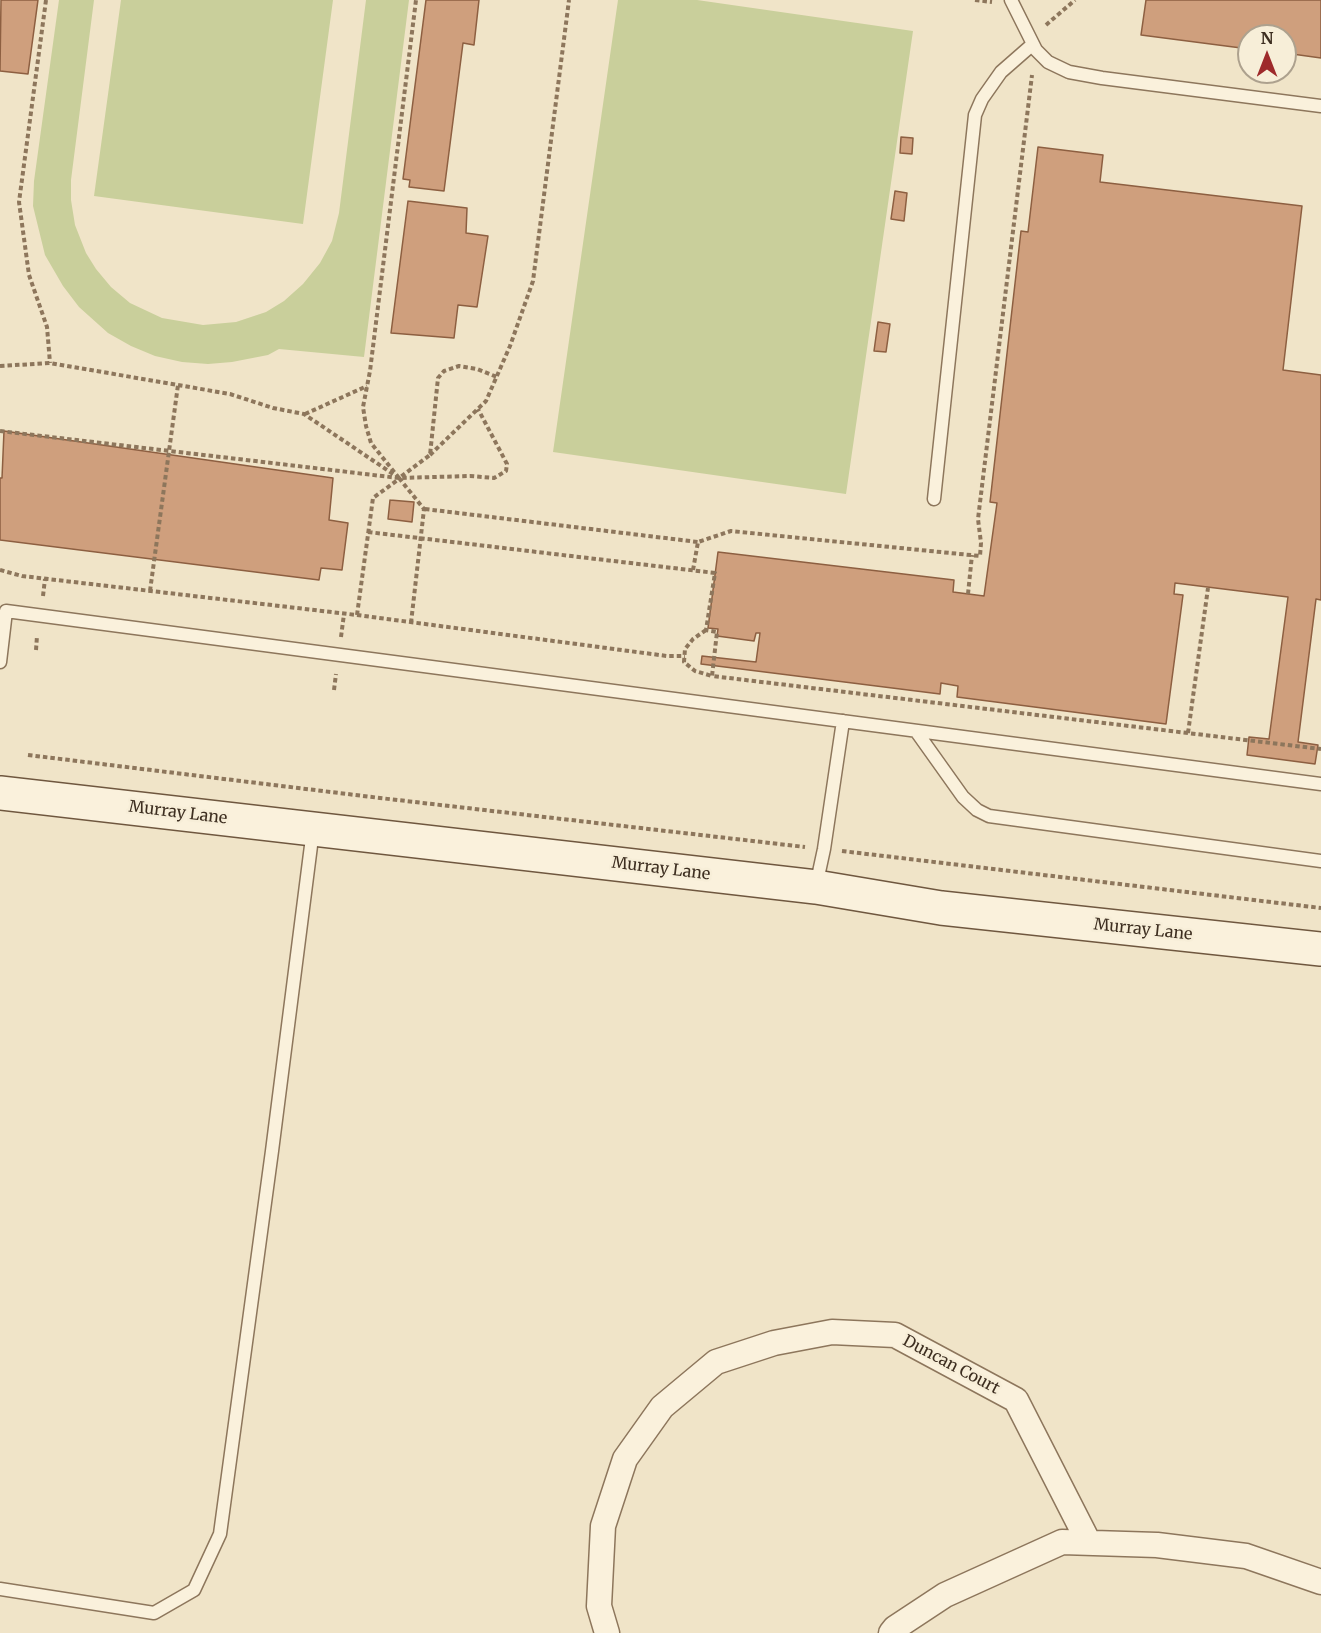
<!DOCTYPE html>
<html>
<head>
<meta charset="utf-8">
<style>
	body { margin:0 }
	#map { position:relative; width:1321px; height:1633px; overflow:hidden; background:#f0e4c8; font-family:Merriweather,serif }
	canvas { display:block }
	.north { position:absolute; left:1237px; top:24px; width:60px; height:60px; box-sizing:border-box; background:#f7eed8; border:2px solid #ada18e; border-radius:50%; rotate:0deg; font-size:16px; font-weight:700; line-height:24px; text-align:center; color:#3d2e20 }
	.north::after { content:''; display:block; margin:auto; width:21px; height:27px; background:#9e2a2b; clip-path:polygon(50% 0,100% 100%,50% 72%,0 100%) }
</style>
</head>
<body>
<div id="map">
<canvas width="1321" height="1633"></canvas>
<div class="north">N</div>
</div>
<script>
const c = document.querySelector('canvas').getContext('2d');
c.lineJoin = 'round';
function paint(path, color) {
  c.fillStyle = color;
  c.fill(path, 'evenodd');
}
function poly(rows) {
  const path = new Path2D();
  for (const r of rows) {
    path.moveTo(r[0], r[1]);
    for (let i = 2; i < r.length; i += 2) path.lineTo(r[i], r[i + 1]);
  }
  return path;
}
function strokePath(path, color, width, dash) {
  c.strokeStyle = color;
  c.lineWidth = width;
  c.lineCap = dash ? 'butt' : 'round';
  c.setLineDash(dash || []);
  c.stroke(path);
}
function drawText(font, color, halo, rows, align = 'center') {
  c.font = font + ' Merriweather,serif';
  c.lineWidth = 5;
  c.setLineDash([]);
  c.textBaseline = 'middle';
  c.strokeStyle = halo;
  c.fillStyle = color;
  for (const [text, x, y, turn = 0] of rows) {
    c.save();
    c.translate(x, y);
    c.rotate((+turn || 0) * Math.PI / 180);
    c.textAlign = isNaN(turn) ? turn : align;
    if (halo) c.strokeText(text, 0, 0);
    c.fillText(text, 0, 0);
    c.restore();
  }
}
paint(poly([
	[59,0,94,0,71,180,71,200,75,225,86,253,96,269,111,287,130,303,162,318,203,325,236,322,266,312,284,301,303,284,320,263,332,241,339,213,366,0,409,0,364,357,279,349,268,355,232,362,208,364,182,362,155,356,131,346,108,333,79,307,63,286,45,255,33,206,34,181],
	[121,0,333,0,303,224,94,196],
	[618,0,697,0,913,31,846,494,553,452]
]), '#c9cf9b');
const building = poly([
	[1,0,38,0,28,74,0,71,1,0],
	[426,0,479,0,474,45,463,43,444,191,409,187,410,180,403,179,426,0],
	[1146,0,1321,0,1321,58,1285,53,1285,36,1249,36,1249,49,1141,35,1146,0],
	[901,137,913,138,912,154,900,153,901,137],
	[1038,147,1103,155,1100,182,1302,206,1283,370,1321,375,1321,600,1316,599,1298,742,1318,745,1315,764,1247,755,1249,737,1269,739,1288,597,1175,583,1174,594,1183,595,1166,724,957,697,958,686,941,683,940,694,701,664,702,656,756,662,760,633,756,633,754,641,717,636,718,629,708,628,718,552,954,580,953,592,984,596,997,503,990,502,1021,231,1028,232,1038,147],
	[895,191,907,193,904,221,891,219,895,191],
	[408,201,467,208,466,233,488,236,477,307,458,305,454,338,391,333,408,201],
	[878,322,890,324,886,352,874,351,878,322],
	[4,431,333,478,329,520,348,523,342,570,321,568,319,580,0,540,0,478,2,478,4,431],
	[390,500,414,502,412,522,388,519,390,500]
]);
paint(building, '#cf9f7d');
strokePath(building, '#8d5f41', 1.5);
const service = poly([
	[1011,0,1036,50,1048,62,1069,72,1102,78,1321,106],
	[934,499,975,115,982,99,1001,72,1033,44],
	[0,662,6,611,1321,784],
	[916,731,963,797,977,810,989,816,1321,861],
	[816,886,824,849,843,721],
	[0,1589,154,1613,194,1590,220,1534,272,1151,313,830]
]);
const minor = poly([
	[607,1633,599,1606,603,1526,625,1459,662,1407,716,1362,774,1343,832,1332,895,1335,1016,1400,1089,1543],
	[891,1633,895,1628,945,1595,1062,1542,1157,1545,1246,1556,1321,1582]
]);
const secondary = poly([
	[0,793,816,887,941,908,1321,949]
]);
strokePath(service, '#8d765c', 15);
strokePath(minor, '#8d765c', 27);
strokePath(secondary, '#6f573f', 36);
strokePath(poly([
	[46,0,19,202,29,275,47,327,50,363],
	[975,0,992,2],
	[1046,25,1075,0],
	[0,366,50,363,230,394,273,408,304,414,396,476],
	[305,414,367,386],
	[0,431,399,478,470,476,494,478,506,471,507,464,478,409],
	[430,455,486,401,510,346,533,281,569,0],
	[399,478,371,443,366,426,363,407,370,371,416,0],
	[425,509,698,542],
	[368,532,715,573,706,630,717,632,712,676,1321,749],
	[0,570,22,576,357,615,667,656,685,656],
	[693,570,698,542,731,531,980,556,981,543,978,519,1032,75],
	[150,591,178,385],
	[968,594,972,555],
	[43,596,45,579],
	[357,615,373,498,399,479],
	[411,623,424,509,399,478,430,455,438,378,444,371,459,366,477,369,497,377],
	[706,630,693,639,685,649,684,662,695,671,712,676],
	[341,637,344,614],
	[36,650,37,636],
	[334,690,336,674],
	[1188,733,1208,588],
	[28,755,380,798,805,847],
	[842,851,1321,908]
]), '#8d765c', 4, [4.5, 3]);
strokePath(service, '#faf1dc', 12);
strokePath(minor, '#faf1dc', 24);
strokePath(secondary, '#faf1dc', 33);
drawText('16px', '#3d2e20', '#f7eed8', [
	["Murray Lane",178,813,7],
	["Murray Lane",661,869,7],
	["Murray Lane",1143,930,6],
	["Duncan Court",951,1365,28]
]);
</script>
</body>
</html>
